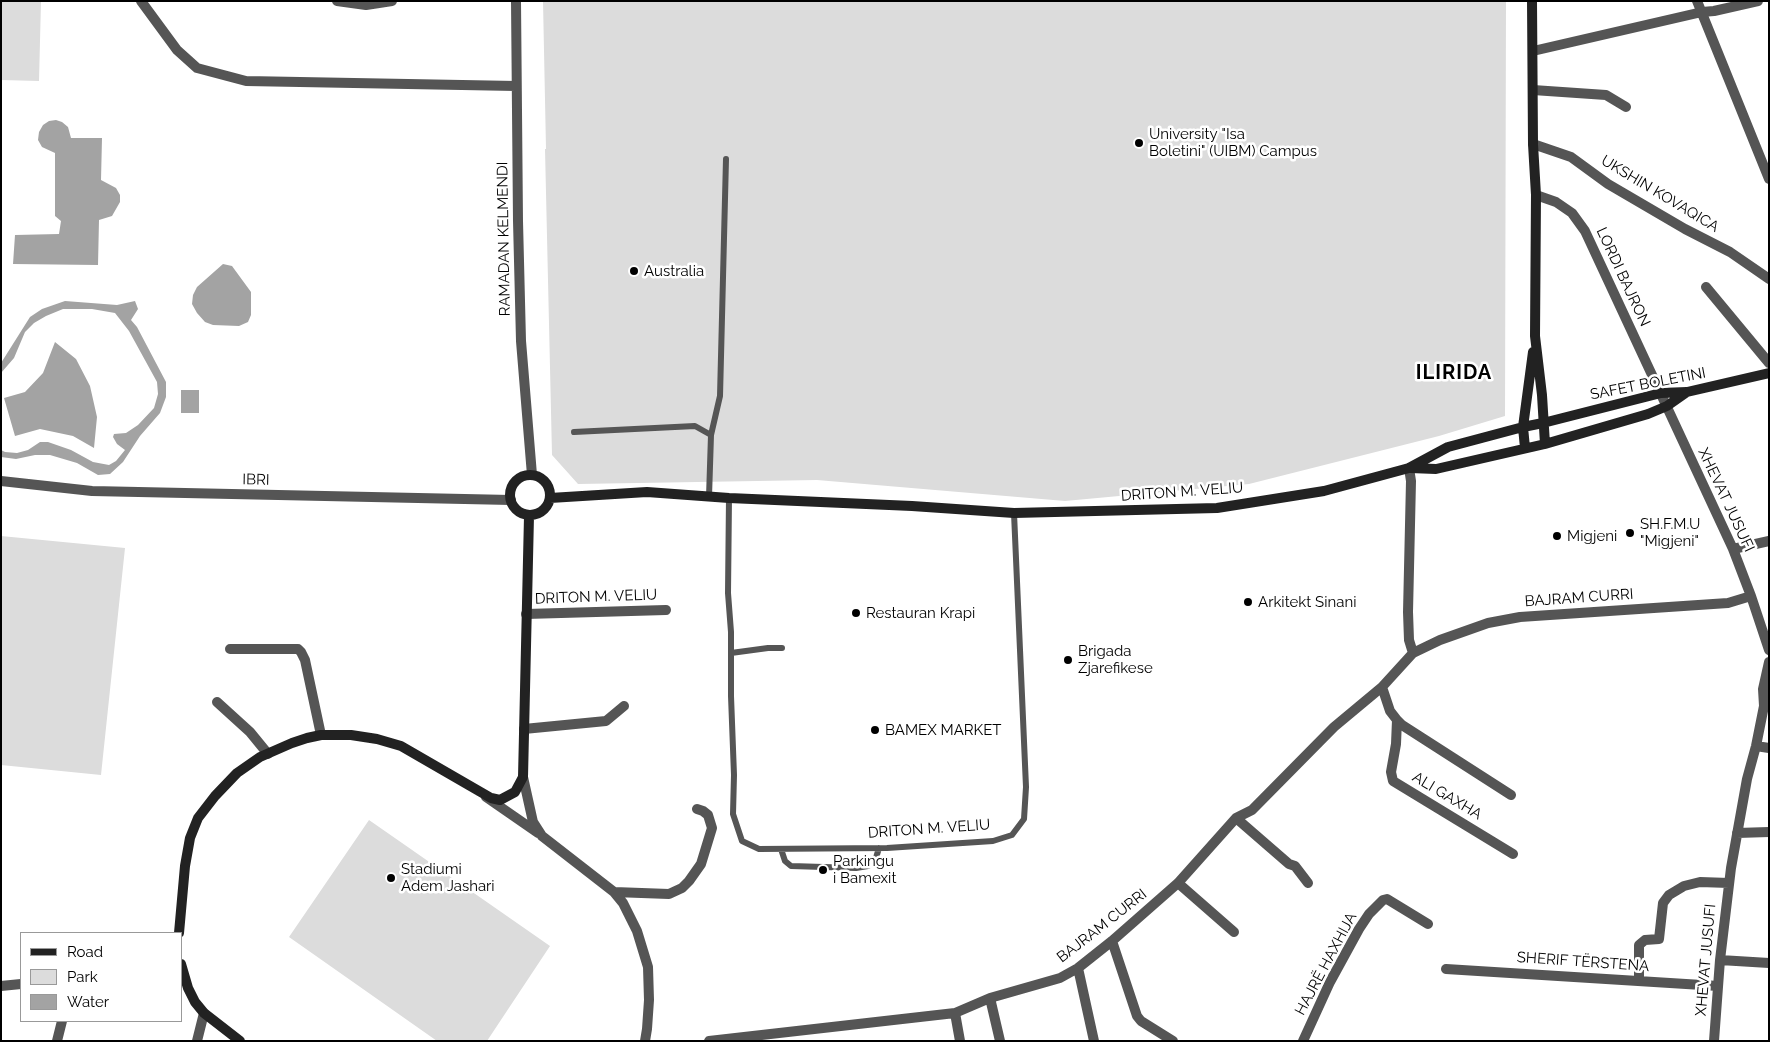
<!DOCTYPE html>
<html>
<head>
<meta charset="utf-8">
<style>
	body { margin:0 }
	#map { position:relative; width:1770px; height:1042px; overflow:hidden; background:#fff; font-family:Raleway,sans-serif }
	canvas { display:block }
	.frame { position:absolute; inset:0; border:2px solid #000; pointer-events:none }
	.legend { position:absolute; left:20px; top:932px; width:162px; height:90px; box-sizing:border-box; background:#fff; border:1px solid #999; margin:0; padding:6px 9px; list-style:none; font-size:15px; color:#000 }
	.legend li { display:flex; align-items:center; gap:10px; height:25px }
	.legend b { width:25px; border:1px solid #999 }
</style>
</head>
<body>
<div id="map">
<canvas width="1770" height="1042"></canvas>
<div class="frame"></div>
<ul class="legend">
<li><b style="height:6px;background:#222"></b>Road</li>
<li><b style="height:14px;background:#dcdcdc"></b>Park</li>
<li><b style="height:14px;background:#a3a3a3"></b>Water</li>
</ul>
</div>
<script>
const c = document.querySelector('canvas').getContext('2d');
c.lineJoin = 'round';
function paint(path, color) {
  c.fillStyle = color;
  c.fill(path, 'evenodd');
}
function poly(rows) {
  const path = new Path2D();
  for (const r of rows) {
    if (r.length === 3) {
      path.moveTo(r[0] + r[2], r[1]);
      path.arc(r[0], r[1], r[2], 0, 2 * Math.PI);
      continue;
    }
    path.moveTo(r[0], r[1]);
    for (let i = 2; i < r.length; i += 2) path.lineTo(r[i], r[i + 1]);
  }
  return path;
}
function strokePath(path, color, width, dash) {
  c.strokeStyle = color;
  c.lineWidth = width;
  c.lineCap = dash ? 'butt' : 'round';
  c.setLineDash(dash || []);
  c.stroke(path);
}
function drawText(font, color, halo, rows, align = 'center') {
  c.font = font + ' Raleway,sans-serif';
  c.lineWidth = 5;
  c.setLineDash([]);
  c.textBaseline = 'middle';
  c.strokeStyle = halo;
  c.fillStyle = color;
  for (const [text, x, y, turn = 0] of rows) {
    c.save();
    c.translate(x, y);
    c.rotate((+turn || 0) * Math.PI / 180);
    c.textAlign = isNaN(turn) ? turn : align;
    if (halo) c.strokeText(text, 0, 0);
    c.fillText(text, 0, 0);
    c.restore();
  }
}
paint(poly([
	[1,1,41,1,39,81,1,80],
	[543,1,1506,1,1505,416,1439,436,1249,484,1065,501,817,480,578,484,552,455,545,149,546,149],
	[1,536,125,548,101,775,1,765],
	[369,820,550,946,487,1041,437,1041,289,937]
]), '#dcdcdc');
paint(poly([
	[56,120,62,122,68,127,71,138,102,138,101,180,116,188,120,195,120,202,112,216,99,220,98,265,13,264,15,235,59,234,61,221,55,216,55,153,42,147,38,140,39,132,43,125,49,121],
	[223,264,232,266,251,292,251,315,248,322,239,326,213,325,205,322,197,313,192,304,193,295,197,287],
	[65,301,117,305,135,301,138,309,131,320,137,327,166,382,166,397,160,413,140,436,123,462,110,474,98,475,77,463,50,455,35,455,16,459,1,457,1,450,5,452,17,453,28,450,40,442,48,442,71,450,93,462,109,465,116,461,125,450,117,444,113,437,114,434,126,433,138,425,154,408,158,394,157,382,129,331,115,313,92,309,63,309,46,316,34,323,25,332,14,358,1,373,1,363,30,317,42,309],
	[55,342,76,359,90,386,97,417,94,448,73,436,40,429,15,436,4,398,25,392,43,373],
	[181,390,199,390,199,413,181,413]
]), '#a3a3a3');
strokePath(poly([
	[574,432,695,426,711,435,709,497],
	[711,435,720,396,726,159],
	[729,498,728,593,731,632,731,696,734,775,733,814,742,841,759,849,887,848,993,841,1012,835,1024,819,1026,787,1014,513],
	[731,653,768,648,782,648],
	[781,849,785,861,791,866,856,868,868,866,875,861,879,848]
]), '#555', 6);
strokePath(poly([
	[141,1,177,50,197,68,246,81,516,86],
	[337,1,366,5,392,1],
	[516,1,518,221,521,341,532,475],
	[1697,1,1769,179],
	[1533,51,1702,12,1714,11,1758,1],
	[1533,90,1606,95,1626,107],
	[1533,144,1571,157,1608,184,1685,229,1730,252,1769,279],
	[1536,195,1556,202,1572,213,1585,231,1733,549,1751,596,1769,650],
	[1706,287,1769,363],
	[1409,468,1411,481,1408,612,1409,640,1413,653],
	[1,481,92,491,511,500],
	[1733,549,1769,541],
	[526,614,666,610],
	[230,649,298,649,301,652,305,660,321,735],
	[1382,687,1390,711,1397,720,1396,744,1391,772,1393,781,1513,854],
	[217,702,250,732,268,754],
	[1397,720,1402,725,1511,795],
	[524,729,606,721,624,706],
	[1756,746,1769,748],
	[523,777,533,822,542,836,614,892,623,903,637,931,648,967,649,1000,647,1029,645,1041],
	[486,797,538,833],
	[1236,818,1289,864,1295,866,1308,883],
	[1737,833,1769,832],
	[1178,883,1234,932],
	[614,892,669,894,682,888,689,881,701,864,712,828,708,815,703,811,697,809],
	[1112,941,1137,1016,1141,1021,1173,1041],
	[1720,960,1769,963],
	[1078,968,1094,1041],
	[1446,969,1718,986],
	[1639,981,1639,945,1645,940,1659,939,1663,903,1669,895,1684,886,1700,882,1729,883],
	[1,986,21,984],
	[990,998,1000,1041],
	[955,1013,960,1041],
	[57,1041,62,1021],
	[197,1041,204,1013],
	[709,1041,955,1013,990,998,1060,978,1078,968,1112,941,1178,883,1236,818,1252,810,1334,727,1382,687,1413,653,1440,640,1488,623,1520,617,1728,603,1751,596],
	[1303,1041,1330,982,1359,929,1369,914,1383,900,1387,899,1428,924],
	[1714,1041,1720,960,1731,868,1747,779,1756,746,1764,706,1763,689,1769,662]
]), '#555', 10);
strokePath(poly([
	[1532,1,1533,144,1536,195,1535,336,1542,395,1545,444],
	[1525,448,1523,427,1533,352],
	[1410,468,1436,469,1545,444,1648,414,1667,406,1687,392],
	[530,495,20],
	[550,498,647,492,729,498,912,506,1014,513,1217,508,1324,491,1409,468,1448,447,1523,427,1543,423,1661,393,1687,392,1769,373],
	[179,933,185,866,190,838,198,818,215,796,237,773,260,757,292,743,307,738,321,735,351,735,377,739,401,746,491,798,500,800,515,792,523,777,529,516],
	[181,964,188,988,195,1002,204,1013,240,1041]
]), '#222', 10);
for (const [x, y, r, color] of [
	[1139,143,5,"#000"],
	[634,271,5,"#000"],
	[1630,533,5,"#000"],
	[1557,536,5,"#000"],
	[1248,602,5,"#000"],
	[856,613,5,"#000"],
	[1068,660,5,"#000"],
	[875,730,5,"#000"],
	[823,870,5,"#000"],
	[391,878,5,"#000"]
]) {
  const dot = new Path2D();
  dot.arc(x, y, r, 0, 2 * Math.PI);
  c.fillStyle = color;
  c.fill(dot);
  strokePath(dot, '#fff', 2);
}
drawText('15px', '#000', '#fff', [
	["University \"Isa",1149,134],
	["Boletini\" (UIBM) Campus",1149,151],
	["Australia",644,271],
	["SH.F.M.U",1640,524],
	["\"Migjeni\"",1640,541],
	["Migjeni",1567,536],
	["Arkitekt Sinani",1258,602],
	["Restauran Krapi",866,613],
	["Brigada",1078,651],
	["Zjarefikese",1078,668],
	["BAMEX MARKET",885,730],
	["Parkingu",833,861],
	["i Bamexit",833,878],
	["Stadiumi",401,869],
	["Adem Jashari",401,886]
], 'left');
drawText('15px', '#000', '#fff', [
	["UKSHIN KOVAQICA",1660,194,31],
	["RAMADAN KELMENDI",504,239,-91],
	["LORDI BAJRON",1623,277,65],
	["SAFET BOLETINI",1648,384,-11],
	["IBRI",256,480,1],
	["DRITON M. VELIU",1182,492,-4],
	["XHEVAT JUSUFI",1726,500,65],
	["DRITON M. VELIU",596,597,-2],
	["BAJRAM CURRI",1579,598,-4],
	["ALI GAXHA",1447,796,31],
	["DRITON M. VELIU",929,829,-4],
	["BAJRAM CURRI",1102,926,-38],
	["XHEVAT JUSUFI",1706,960,-85],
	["SHERIF TËRSTENA",1583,962,4],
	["HAJRË HAXHIJA",1326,964,-62]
]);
c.letterSpacing = '1px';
drawText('bold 20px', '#000', '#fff', [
	["ILIRIDA",1454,373]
]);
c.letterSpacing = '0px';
</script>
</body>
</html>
